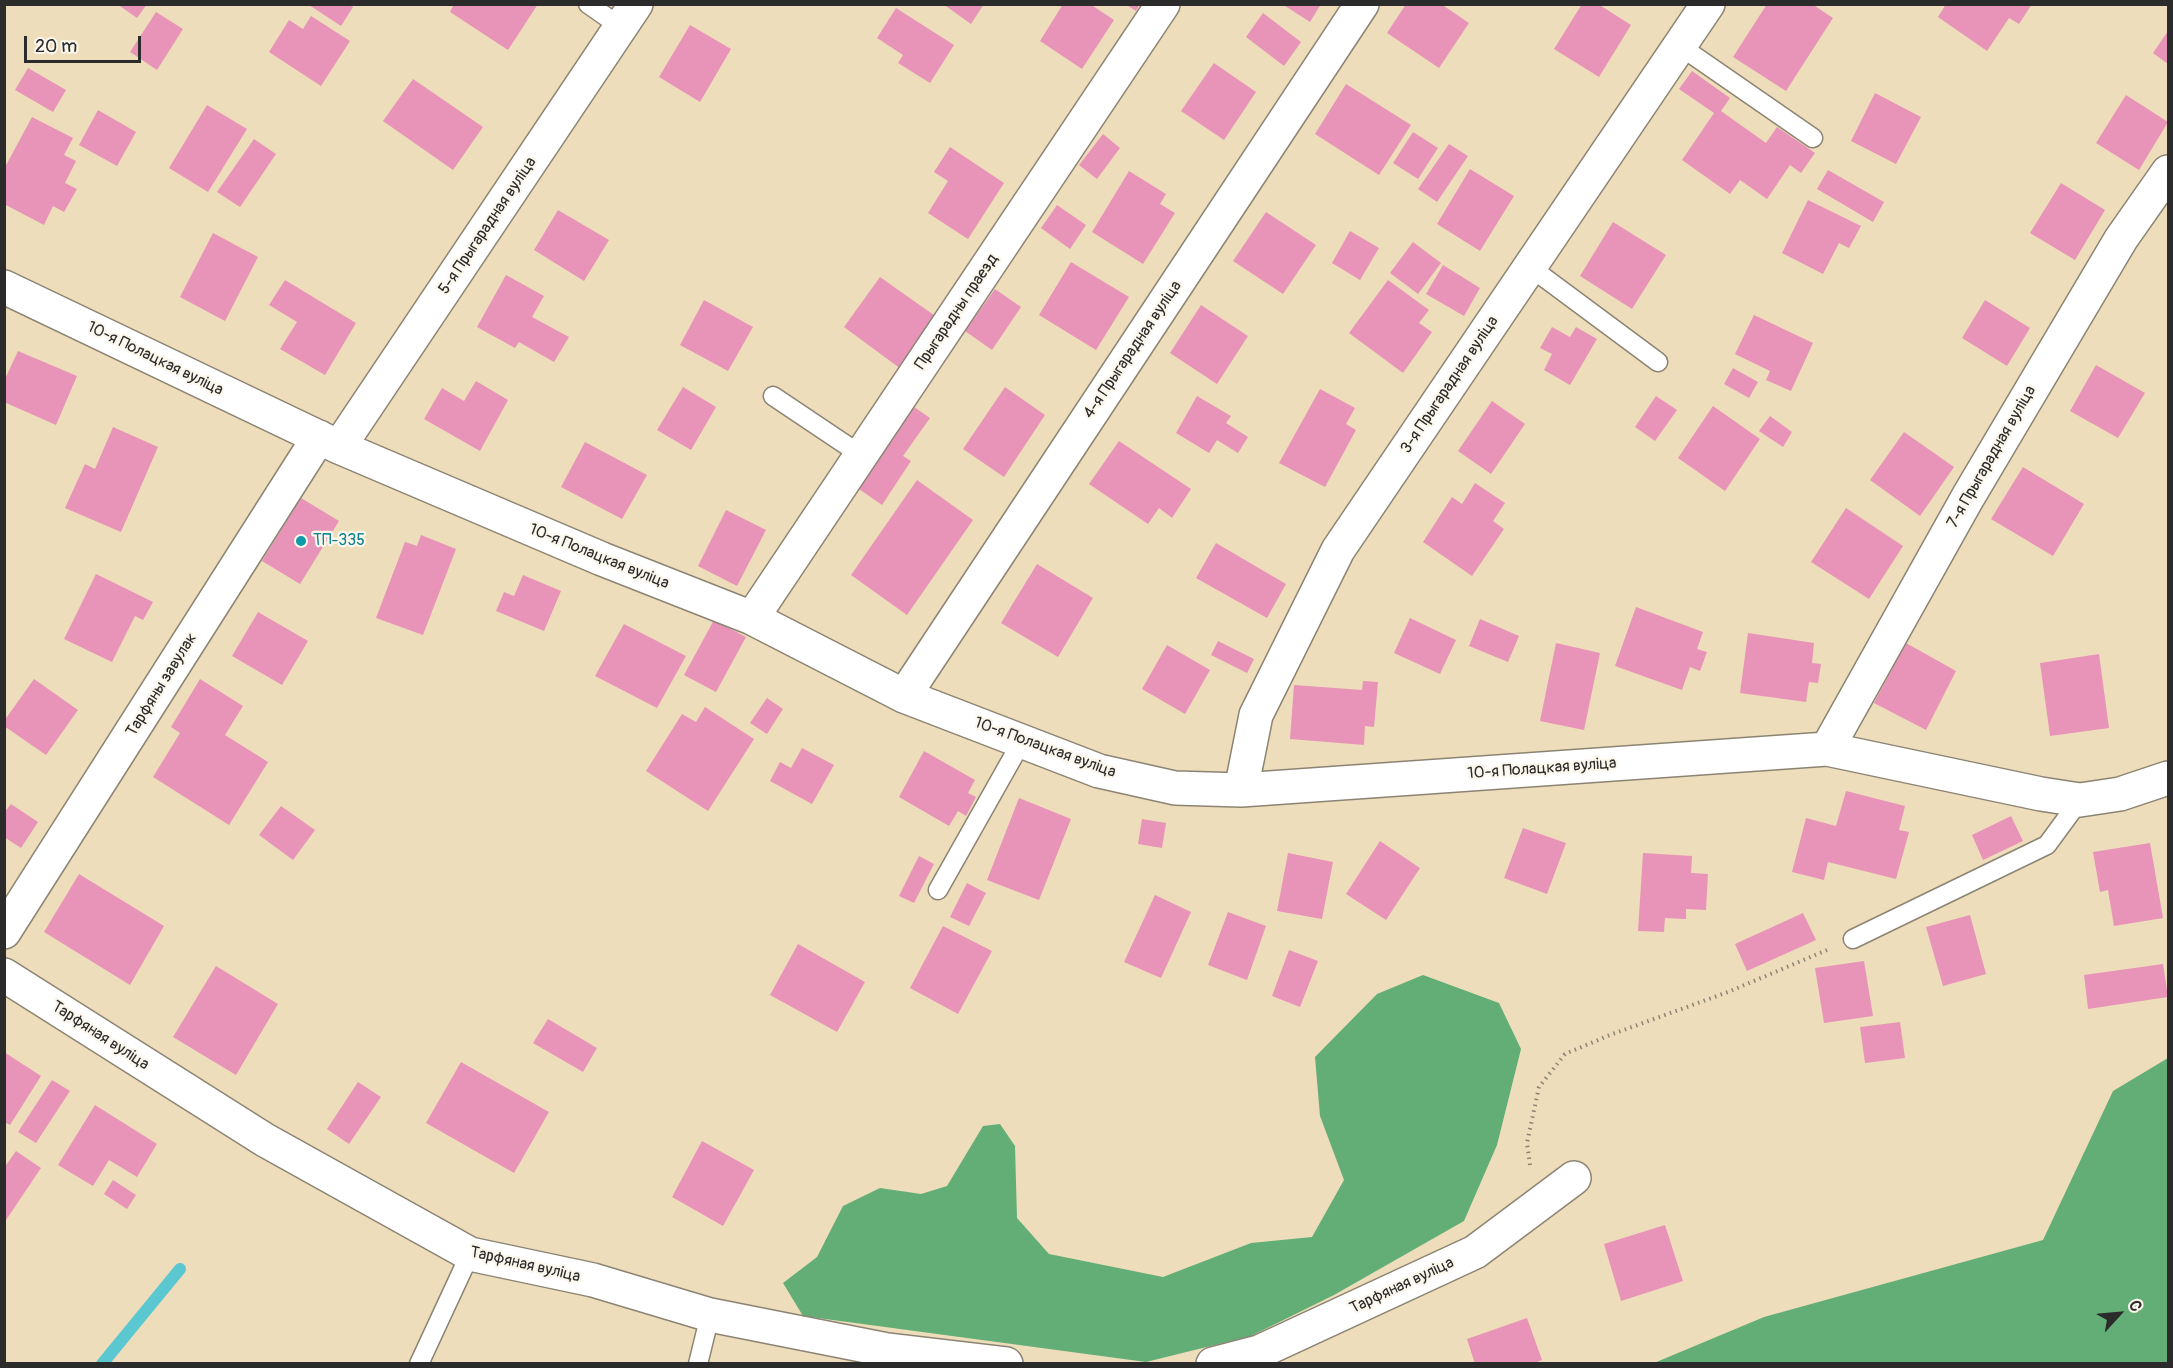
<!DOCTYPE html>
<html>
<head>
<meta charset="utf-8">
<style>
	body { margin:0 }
	#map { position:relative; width:2173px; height:1368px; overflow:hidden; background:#edb; font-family:Pangolin,sans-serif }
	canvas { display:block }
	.frame { position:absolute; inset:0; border:6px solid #2b2b2b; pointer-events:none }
	.north { position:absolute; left:2089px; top:1284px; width:60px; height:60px; -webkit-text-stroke:4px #fbf7ec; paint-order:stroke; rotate:64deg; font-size:16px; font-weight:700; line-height:24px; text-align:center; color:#2b2b2b }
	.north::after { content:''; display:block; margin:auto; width:21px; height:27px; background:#2b2b2b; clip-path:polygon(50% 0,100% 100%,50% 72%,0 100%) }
	.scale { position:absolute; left:24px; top:36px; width:117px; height:27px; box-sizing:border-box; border:3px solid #2b2b2b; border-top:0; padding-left:8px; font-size:18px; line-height:21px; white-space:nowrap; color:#2b2b2b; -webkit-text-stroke:4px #fbf7ec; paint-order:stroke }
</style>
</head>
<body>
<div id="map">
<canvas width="2173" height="1368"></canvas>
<div class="frame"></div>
<div class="north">С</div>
<div class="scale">20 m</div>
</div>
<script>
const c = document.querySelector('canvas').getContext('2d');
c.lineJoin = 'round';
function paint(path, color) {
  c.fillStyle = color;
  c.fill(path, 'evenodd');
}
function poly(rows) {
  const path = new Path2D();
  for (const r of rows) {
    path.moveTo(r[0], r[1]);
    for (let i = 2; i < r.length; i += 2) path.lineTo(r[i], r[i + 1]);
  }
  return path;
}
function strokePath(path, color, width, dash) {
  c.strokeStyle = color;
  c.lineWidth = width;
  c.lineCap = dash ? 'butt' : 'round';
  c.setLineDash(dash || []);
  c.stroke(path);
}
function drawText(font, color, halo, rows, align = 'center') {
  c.font = font + ' Pangolin,sans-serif';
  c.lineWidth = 4.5;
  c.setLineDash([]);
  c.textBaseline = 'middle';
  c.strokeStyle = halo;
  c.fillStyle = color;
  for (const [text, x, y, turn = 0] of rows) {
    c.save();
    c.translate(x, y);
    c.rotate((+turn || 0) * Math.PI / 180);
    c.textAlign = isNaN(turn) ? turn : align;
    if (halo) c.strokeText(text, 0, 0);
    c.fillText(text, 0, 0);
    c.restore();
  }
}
paint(poly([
	[1423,975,1499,1003,1521,1049,1497,1145,1464,1221,1334,1295,1251,1336,1146,1362,803,1316,783,1283,817,1257,843,1206,880,1188,921,1194,947,1186,983,1126,1000,1124,1015,1146,1017,1218,1049,1254,1163,1277,1251,1243,1312,1237,1344,1180,1320,1116,1315,1057,1377,994],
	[2168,1058,2168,1363,1654,1363,1764,1317,2043,1240,2113,1091]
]), '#63ae77');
strokePath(poly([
	[102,1364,180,1269]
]), '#5ac7d1', 12);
paint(poly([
	[117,4,147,4,137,18],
	[454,4,538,4,508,50,450,12],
	[943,4,984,4,971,24],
	[1063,4,1090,4,1114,20,1082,69,1040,41],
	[1125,4,1140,4,1136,11],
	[1282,4,1321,4,1310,22],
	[1406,4,1441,4,1469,23,1439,68,1387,33],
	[1582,4,1598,4,1631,25,1599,77,1554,49],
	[1767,4,1812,4,1833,18,1786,91,1733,57],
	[1946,4,2032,4,2019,24,2009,18,1987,51,1938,17],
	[309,5,349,5,353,7,341,26],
	[896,8,954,45,930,83,898,63,903,55,877,38],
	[156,12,183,29,157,70,130,52],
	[1263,13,1301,42,1284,66,1246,37],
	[311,16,350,41,321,86,269,52,289,20,303,29],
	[690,25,731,49,700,102,659,77],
	[2168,31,2168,64,2153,53],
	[1214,63,1256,92,1224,140,1181,111],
	[28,68,66,90,53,112,15,90],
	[1692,71,1730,98,1721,111,1766,143,1777,127,1815,153,1801,173,1790,165,1767,199,1740,180,1730,194,1682,160,1714,113,1679,89],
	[413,79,483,127,453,170,383,121],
	[1346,84,1411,125,1379,175,1315,134],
	[1875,93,1921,117,1896,164,1851,141],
	[2126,95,2168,122,2139,170,2096,143],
	[207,105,247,129,208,192,169,168],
	[98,110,136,132,117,166,79,145],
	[32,117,73,138,64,155,76,161,65,183,77,189,64,212,53,206,44,225,4,204,4,169],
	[1413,132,1438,148,1418,179,1393,163],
	[1103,134,1120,148,1097,179,1079,165],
	[254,139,276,154,240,207,217,192],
	[1449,144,1468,156,1437,202,1418,189],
	[950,147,1004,183,968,239,928,213,948,181,934,172],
	[1470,169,1514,196,1480,251,1437,224],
	[1828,170,1884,202,1873,222,1817,189],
	[1129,171,1166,194,1160,204,1175,213,1143,264,1092,232],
	[2061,183,2105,210,2075,260,2030,233],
	[1808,200,1861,226,1849,248,1839,243,1823,274,1782,253],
	[1057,205,1086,225,1070,249,1041,228],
	[558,210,609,240,584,281,534,250],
	[1266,212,1316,245,1283,294,1233,261],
	[1613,222,1666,255,1632,309,1580,276],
	[1350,231,1379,248,1360,280,1332,263],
	[213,233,258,257,225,321,180,297],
	[1413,242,1441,263,1418,294,1390,273],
	[1071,262,1129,297,1096,350,1039,315],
	[1443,265,1480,288,1464,316,1426,294],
	[506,275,544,296,532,317,569,337,554,362,519,342,515,348,477,327],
	[880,277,938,318,901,369,844,327],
	[285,280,356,323,325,375,280,349,297,322,269,305],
	[1388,280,1429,310,1419,323,1432,332,1403,373,1349,333],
	[995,289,1021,307,992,350,965,331],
	[704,300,753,327,728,371,680,345],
	[1985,300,2030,328,2007,366,1962,338],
	[1201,305,1248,336,1217,384,1170,353],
	[1754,315,1813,343,1791,391,1766,380,1770,371,1735,354],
	[1552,327,1570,337,1576,327,1597,339,1570,385,1544,370,1552,354,1540,348],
	[18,351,77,376,56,425,4,402,4,381],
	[2096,365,2145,393,2118,438,2070,411],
	[1733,368,1758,382,1749,398,1724,384],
	[476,381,508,400,480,451,424,419,442,388,464,401],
	[683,387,716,407,691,450,657,430],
	[1005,387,1045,415,1004,477,963,449],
	[1320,389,1355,408,1346,424,1356,430,1325,487,1279,463],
	[1197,396,1231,416,1226,423,1248,437,1238,453,1217,440,1209,453,1176,433],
	[1656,396,1677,410,1655,441,1635,427],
	[1492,401,1525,424,1491,474,1458,451],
	[1713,406,1760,439,1725,491,1678,458],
	[914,407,930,418,903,456,911,461,882,505,859,489],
	[1770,416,1792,432,1783,447,1759,431],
	[113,427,158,447,121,532,65,508,85,464,95,469],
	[1904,432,1954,467,1920,516,1870,480],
	[1119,441,1191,489,1172,518,1159,508,1148,524,1089,484],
	[585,442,647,475,622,519,561,487],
	[2023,467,2084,504,2053,556,1991,519],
	[917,480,973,520,907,615,851,575],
	[1475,483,1505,503,1493,521,1504,529,1472,576,1423,542,1452,497,1462,504],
	[301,498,339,521,300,584,262,561],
	[1846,508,1903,546,1869,599,1811,562],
	[726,510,766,530,737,586,698,566],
	[421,535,456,549,423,635,376,618,405,542,417,546],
	[1216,543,1286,584,1267,618,1196,578],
	[1037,564,1093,598,1058,657,1001,623],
	[96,574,153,602,143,620,135,616,112,662,64,639],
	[523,575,561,591,544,631,496,611,504,592,514,596],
	[1636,607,1703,632,1697,649,1707,652,1700,671,1690,667,1682,690,1615,666],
	[258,612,308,641,282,685,232,656],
	[1410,618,1456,640,1440,674,1394,653],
	[1480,619,1519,636,1508,662,1469,646],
	[714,620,746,637,716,692,684,675],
	[624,624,686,656,657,708,595,676],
	[1748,633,1814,643,1812,663,1821,664,1818,683,1809,682,1806,702,1740,693],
	[1218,641,1254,659,1247,673,1211,655],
	[1556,643,1600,653,1584,730,1540,721],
	[1906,643,1956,671,1926,730,1874,703],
	[1167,645,1210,670,1185,714,1142,689],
	[2099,654,2109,728,2050,736,2040,663],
	[34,679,78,710,46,755,4,726,4,721],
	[200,679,243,706,225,735,268,762,229,825,153,777,180,733,171,727],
	[1363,681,1378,682,1374,727,1365,726,1364,745,1290,739,1294,685,1362,690],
	[767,698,783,709,767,734,750,723],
	[705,707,754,739,708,811,646,771,682,714,696,722],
	[802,748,834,765,812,804,770,781,780,762,791,768],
	[924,751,975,780,968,793,976,797,966,816,958,811,949,826,899,797],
	[1846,791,1905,806,1899,830,1909,832,1896,879,1828,862,1824,880,1792,872,1806,818,1836,826],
	[1019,798,1071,819,1039,900,987,880],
	[11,804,38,822,21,848,4,837,4,813],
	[281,806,315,830,293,860,259,835],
	[2011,816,2023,841,1983,860,1972,835],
	[1142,819,1166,823,1162,848,1138,844],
	[1523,828,1566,843,1547,894,1504,878],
	[1380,841,1420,868,1386,920,1346,894],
	[2150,843,2163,918,2114,926,2108,890,2100,892,2093,852],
	[1288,853,1333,862,1322,919,1277,911],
	[1643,853,1692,856,1691,873,1708,874,1706,910,1686,909,1686,919,1665,918,1664,932,1638,931],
	[919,856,934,864,914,903,899,896],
	[79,874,164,926,130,985,44,932],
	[967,883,986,893,969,926,950,917],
	[1155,895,1191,912,1161,978,1124,962],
	[1228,912,1266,926,1247,980,1208,965],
	[1803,913,1816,940,1747,971,1735,944],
	[1970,915,1986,974,1943,986,1926,927],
	[943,926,992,951,958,1014,910,988],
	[798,944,865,982,837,1032,770,995],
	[1289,950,1318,961,1300,1007,1272,996],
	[1864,961,1873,1016,1824,1023,1815,968],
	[2163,964,2168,997,2088,1009,2084,975],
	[216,966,278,1004,236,1075,173,1037],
	[548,1019,597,1048,583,1072,533,1043],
	[1900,1022,1905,1058,1865,1063,1860,1027],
	[4,1052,41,1076,10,1125,4,1122],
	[461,1062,549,1112,514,1173,426,1123],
	[52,1080,70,1091,36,1143,18,1132],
	[358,1082,381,1097,349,1144,327,1129],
	[95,1105,157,1144,137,1177,109,1160,93,1186,58,1165],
	[702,1141,754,1170,723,1226,672,1197],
	[16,1151,41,1168,4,1223,4,1168],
	[113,1180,136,1195,127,1209,104,1194],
	[1665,1225,1683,1281,1621,1301,1604,1244],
	[1527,1318,1542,1360,1532,1364,1475,1364,1467,1339]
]), '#e894b8');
const lane = poly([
	[588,4,621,27],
	[1680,46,1813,138],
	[1530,267,1658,362],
	[773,396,861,455],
	[938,890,1022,741],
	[1853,939,2047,845,2080,800],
	[419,1364,470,1254],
	[698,1364,710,1315]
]);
const street = poly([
	[4,287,339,447,602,559,752,618,904,696,1099,771,1175,788,1241,790,1827,749,2041,794,2080,800,2120,794,2168,778],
	[339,447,636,4],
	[752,618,1163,4],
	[904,696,1362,4],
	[1827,749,1968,497,2121,239,2168,172],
	[1241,790,1256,715,1338,550,1708,4],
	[4,932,319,437],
	[4,975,265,1140,470,1254,593,1280,710,1315,887,1350,1006,1364],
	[1213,1364,1259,1352,1475,1252,1574,1178]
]);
strokePath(lane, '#8c8473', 21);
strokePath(street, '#8c8473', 36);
strokePath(poly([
	[1530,1165,1527,1143,1539,1087,1565,1054,1610,1035,1728,992,1827,950]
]), '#8c8473', 4, [1.5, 4.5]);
strokePath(lane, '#fff', 18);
strokePath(street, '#fff', 33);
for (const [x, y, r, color] of [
	[301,541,6,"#0f9aa8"]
]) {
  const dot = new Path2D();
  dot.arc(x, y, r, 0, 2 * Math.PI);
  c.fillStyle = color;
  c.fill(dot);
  strokePath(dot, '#fbf7ec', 2);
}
drawText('16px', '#2b2b2b', '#fbf7ec', [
	["5-я Прыгарадная вуліца",488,226,-56],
	["Прыгарадны праезд",957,312,-56],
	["4-я Прыгарадная вуліца",1133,350,-56],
	["10-я Полацкая вуліца",155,359,26],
	["3-я Прыгарадная вуліца",1450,385,-56],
	["7-я Прыгарадная вуліца",1992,457,-60],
	["10-я Полацкая вуліца",599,557,22],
	["Тарфяны завулак",162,685,-58],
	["10-я Полацкая вуліца",1045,748,20],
	["10-я Полацкая вуліца",1542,769,-4],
	["Тарфяная вуліца",100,1036,33],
	["Тарфяная вуліца",525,1265,13],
	["Тарфяная вуліца",1402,1286,-25]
]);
drawText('16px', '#0d838f', '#fbf7ec', [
	["ТП-335",313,541]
], 'left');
</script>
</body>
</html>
